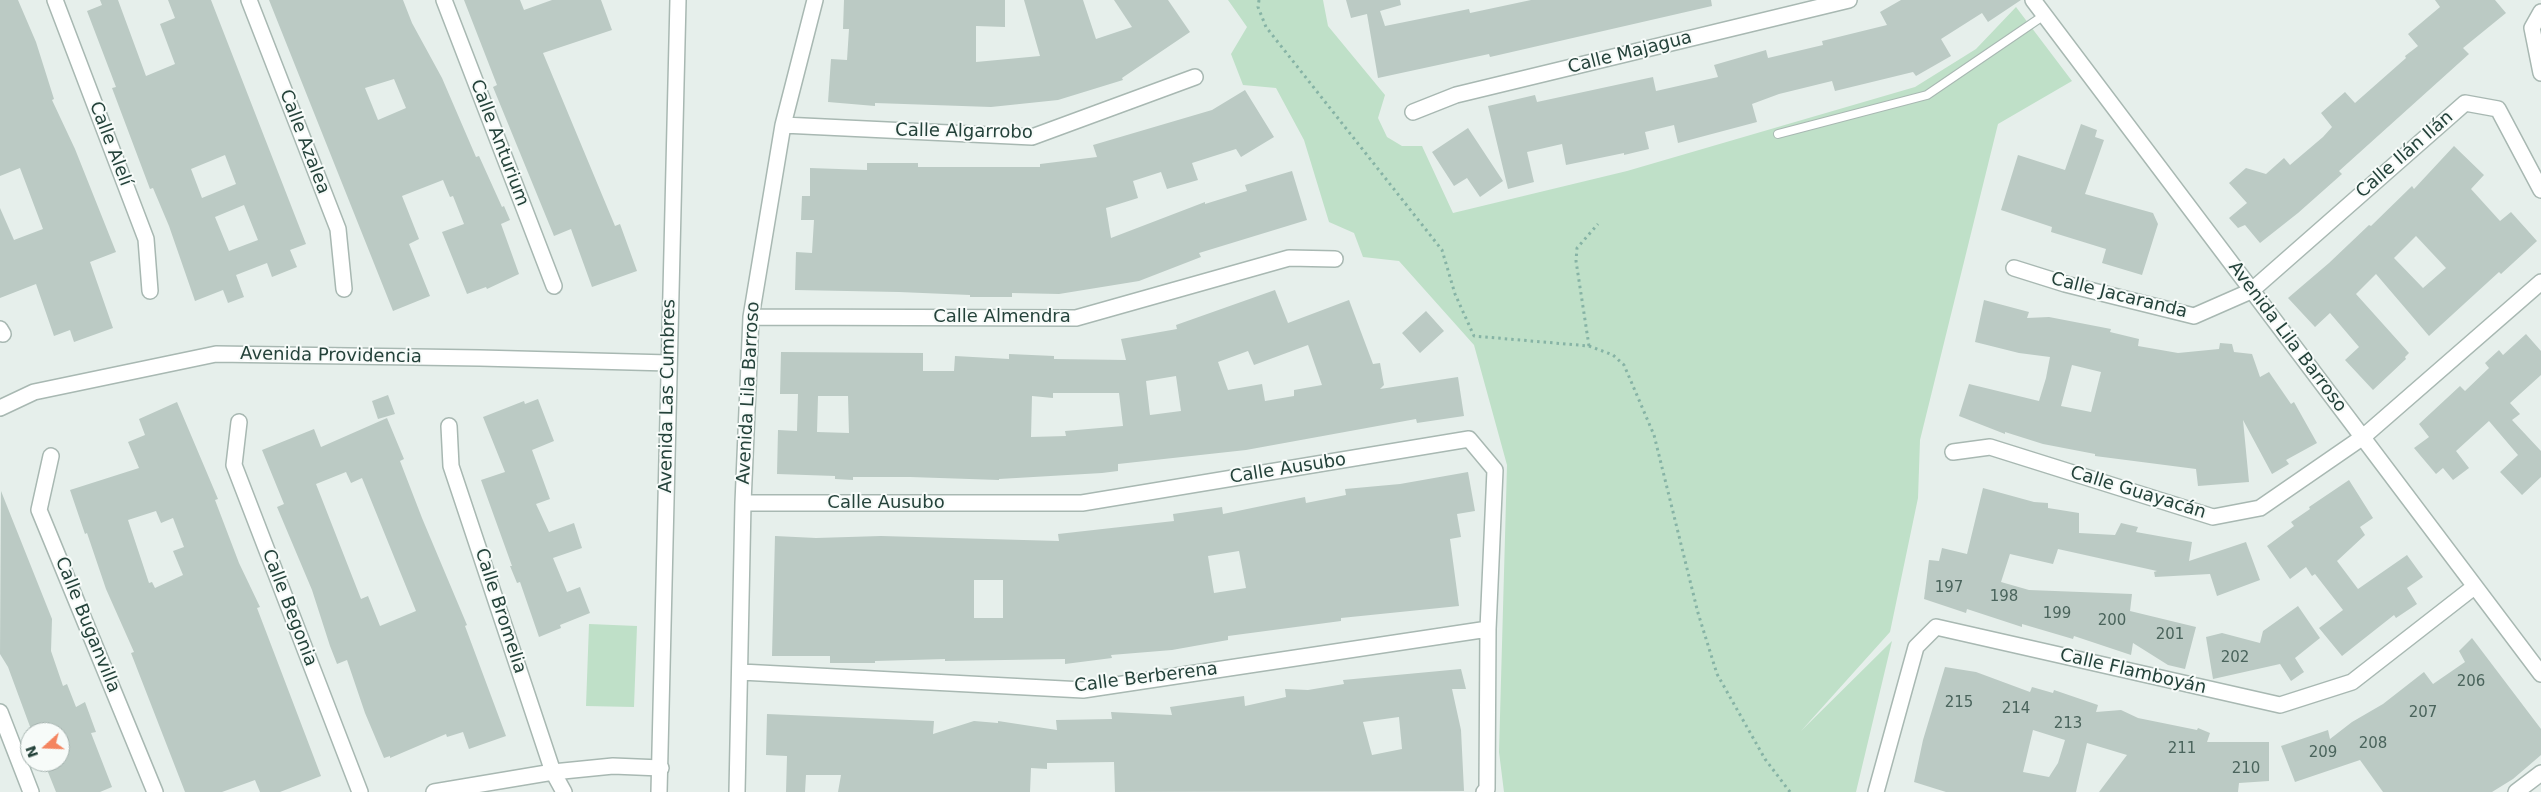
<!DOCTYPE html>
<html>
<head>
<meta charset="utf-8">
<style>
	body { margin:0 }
	#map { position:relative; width:2541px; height:792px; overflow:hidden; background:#e6efeb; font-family:"DejaVu Sans",sans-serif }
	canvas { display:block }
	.north { position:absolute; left:20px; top:722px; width:50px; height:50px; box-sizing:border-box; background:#f7fbf9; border:1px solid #a3b1ad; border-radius:50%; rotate:250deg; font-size:14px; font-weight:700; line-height:20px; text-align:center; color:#24423a }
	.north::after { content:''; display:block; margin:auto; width:18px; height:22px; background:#f4845f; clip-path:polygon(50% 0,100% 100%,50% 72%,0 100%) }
</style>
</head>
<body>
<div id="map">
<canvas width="2541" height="792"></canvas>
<div class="north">N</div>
</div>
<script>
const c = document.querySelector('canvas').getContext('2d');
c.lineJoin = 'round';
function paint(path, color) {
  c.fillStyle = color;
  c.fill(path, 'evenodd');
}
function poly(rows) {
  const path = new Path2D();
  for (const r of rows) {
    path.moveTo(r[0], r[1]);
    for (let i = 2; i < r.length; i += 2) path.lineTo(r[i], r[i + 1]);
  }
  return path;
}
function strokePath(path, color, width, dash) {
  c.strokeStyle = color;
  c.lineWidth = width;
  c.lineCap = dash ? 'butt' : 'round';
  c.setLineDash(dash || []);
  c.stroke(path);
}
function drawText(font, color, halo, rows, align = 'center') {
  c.font = font + ' "DejaVu Sans",sans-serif';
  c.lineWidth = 4;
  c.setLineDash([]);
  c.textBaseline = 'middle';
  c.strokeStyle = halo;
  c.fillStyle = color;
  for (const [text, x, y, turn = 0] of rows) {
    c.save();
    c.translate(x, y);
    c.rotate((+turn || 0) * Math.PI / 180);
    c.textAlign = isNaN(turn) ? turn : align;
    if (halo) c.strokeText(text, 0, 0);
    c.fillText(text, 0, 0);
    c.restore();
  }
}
paint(poly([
	[1228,0,1323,0,1328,26,1385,95,1378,118,1387,137,1402,146,1422,146,1453,213,1627,171,1915,87,1976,49,2016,7,2072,81,1998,124,1920,440,1918,498,1890,632,1801,731,1892,641,1856,792,1504,792,1499,752,1507,465,1474,345,1399,261,1363,257,1354,233,1329,222,1304,140,1276,88,1243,85,1231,54,1247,27],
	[589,624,637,626,634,707,586,706]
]), '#bfe0c8');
paint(poly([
	[0,0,18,0,36,42,54,99,52,100,75,149,116,252,90,262,113,328,74,342,70,330,54,336,36,284,0,298,0,208,14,240,43,229,20,168,0,176],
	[100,0,118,0,146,76,175,64,160,24,175,18,168,0,211,0,306,244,290,250,297,267,272,277,267,263,236,275,244,297,228,303,223,290,195,301,169,226,153,188,150,189,112,88,116,87,87,11,102,5],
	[225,155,236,184,202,198,191,169],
	[244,205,258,240,229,251,215,217],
	[269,0,403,0,412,23,442,78,476,157,479,156,502,207,504,206,510,220,501,224,519,274,487,289,486,287,467,294,442,232,464,224,453,196,450,197,443,180,402,196,419,239,409,244,430,296,393,311],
	[394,79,406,108,378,120,365,88],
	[464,0,520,0,524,10,552,0,601,0,612,30,543,53,615,226,620,224,637,271,592,287,571,229,554,236,493,87,497,85],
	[844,0,1005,0,1005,27,976,26,976,62,1040,56,1024,0,1083,0,1096,39,1132,27,1114,0,1168,0,1190,32,1122,78,1123,80,1058,100,991,107,875,103,875,106,828,102,831,59,847,60,849,29,843,29],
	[1346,0,1400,0,1401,5,1380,11,1385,26,1469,9,1470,13,1531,0,1711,0,1712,6,1490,57,1489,54,1378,78,1367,14,1351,18],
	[1901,0,2021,0,1988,22,1982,13,1941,39,1951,56,1916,76,1913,72,1835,91,1832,81,1779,94,1752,104,1757,122,1678,143,1674,125,1645,132,1649,149,1624,155,1624,153,1566,165,1562,144,1527,152,1534,182,1508,189,1488,106,1535,95,1537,102,1653,77,1656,91,1718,77,1714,65,1766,50,1768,58,1823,45,1822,41,1887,25,1880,12],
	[2435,0,2495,0,2506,13,2463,48,2469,54,2339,171,2342,174,2298,213,2260,243,2245,225,2238,228,2229,218,2247,203,2229,183,2246,168,2266,174,2284,158,2290,165,2323,137,2332,127,2321,113,2345,92,2355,103,2406,58,2405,56,2418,46,2408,34,2440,7],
	[1245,90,1274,137,1241,157,1236,149,1192,163,1198,180,1167,189,1161,172,1133,181,1138,198,1106,208,1111,238,1205,202,1205,204,1247,191,1245,185,1292,171,1307,220,1199,253,1201,257,1139,281,1059,294,1012,293,1012,297,970,297,970,295,899,292,795,290,796,252,812,253,814,220,801,220,802,196,810,196,810,168,867,170,867,163,918,163,918,167,1040,167,1040,164,1097,157,1093,145,1212,110],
	[2081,124,2097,130,2095,137,2104,140,2085,194,2153,213,2158,224,2142,275,2102,263,2106,249,2051,232,2052,227,2001,210,2018,155,2065,170],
	[1468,128,1503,181,1480,197,1467,178,1454,186,1432,152],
	[2454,146,2484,175,2471,189,2500,221,2511,212,2537,241,2501,274,2499,272,2429,336,2376,274,2356,294,2409,353,2405,357,2406,359,2373,390,2345,360,2359,347,2330,313,2315,327,2288,298,2329,263,2369,225,2371,226,2412,186,2414,189],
	[2416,236,2446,268,2423,288,2394,258],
	[1275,290,1288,323,1349,300,1373,364,1380,363,1384,385,1380,389,1458,377,1464,416,1417,423,1416,419,1246,450,1118,464,1118,471,1102,473,999,479,999,480,910,477,853,477,853,480,835,479,835,476,777,474,778,430,797,431,798,394,780,394,781,352,923,353,923,371,954,371,955,356,1009,359,1009,354,1054,356,1054,359,1126,360,1121,339,1177,329,1176,325],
	[1308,345,1322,385,1294,390,1294,396,1265,401,1262,384,1228,390,1218,362,1248,351,1254,365],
	[1176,376,1181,411,1150,415,1146,381],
	[1053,393,1119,393,1123,426,1065,431,1066,436,1031,437,1032,396,1053,398],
	[818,396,848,396,849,433,817,432],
	[1984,300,2029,312,2027,318,2049,317,2111,329,2110,332,2139,339,2138,346,2178,353,2219,349,2220,343,2232,344,2234,352,2252,354,2260,377,2269,372,2291,404,2294,402,2317,443,2286,460,2289,464,2272,474,2243,420,2249,482,2198,486,2196,469,2095,456,2095,454,2043,444,2005,432,2005,434,1959,416,1969,384,2039,401,2046,378,2050,357,2019,353,1975,342],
	[2072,365,2101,372,2091,412,2061,406],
	[1426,311,1444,331,1420,353,1402,333],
	[2526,334,2541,351,2541,375,2510,403,2520,414,2512,420,2541,451,2541,477,2522,495,2500,472,2518,455,2489,421,2456,451,2469,468,2453,480,2443,468,2436,474,2414,448,2429,437,2419,424,2460,386,2465,391,2489,368,2485,363,2499,350,2503,355],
	[388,395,395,414,378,419,372,401],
	[538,399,554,441,532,450,550,499,536,504,549,532,574,523,582,548,553,558,567,592,580,587,590,613,560,625,561,628,539,637,520,582,517,583,510,566,512,566,481,480,505,472,483,417,524,401,525,404],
	[177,402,218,499,215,500,239,563,260,607,257,608,321,776,280,792,260,792,255,780,222,792,185,792,131,653,134,652,106,589,87,533,85,534,70,490,139,468,128,442,145,435,139,419],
	[156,511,161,523,173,518,184,547,173,551,183,575,155,588,152,582,149,583,128,520],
	[387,418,404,459,400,461,422,518,467,625,465,626,506,736,469,749,463,732,447,737,446,734,390,758,390,756,384,758,365,713,347,660,337,664,330,646,312,590,277,507,284,504,262,450,314,429,321,447],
	[346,472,351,483,362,478,416,611,380,626,368,596,361,599,316,484],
	[1468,472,1475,511,1457,514,1461,537,1450,539,1459,606,1341,618,1341,621,1228,636,1228,640,1172,650,1111,655,1112,658,1065,664,1065,659,945,661,945,659,875,661,875,663,830,663,830,656,772,656,775,536,816,538,881,536,1059,541,1058,534,1174,521,1173,514,1222,507,1223,514,1305,497,1306,503,1346,495,1345,489,1400,484],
	[1239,551,1246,588,1214,593,1208,556],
	[974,580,1003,580,1003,618,974,618],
	[2349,480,2373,518,2360,527,2365,535,2337,561,2358,589,2407,555,2423,577,2407,588,2417,604,2396,618,2394,615,2342,656,2319,628,2343,610,2315,574,2312,576,2306,567,2290,579,2267,546,2294,526,2291,522,2310,509,2309,507],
	[1983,488,2034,502,2048,503,2048,508,2079,513,2079,533,2115,535,2121,523,2138,527,2136,532,2192,542,2189,561,2246,542,2260,580,2217,596,2210,574,2155,577,2154,572,2157,571,2058,549,2053,564,2010,554,2001,582,2029,590,2132,594,2130,611,2196,627,2185,669,2168,665,2133,643,2131,655,2074,636,2073,639,2022,624,2022,627,1967,609,1966,613,1924,599,1929,560,1939,561,1942,548,1967,554],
	[1,491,52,619,51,651,63,686,67,684,76,707,85,702,96,732,91,733,112,787,100,792,56,792,44,762,60,762,60,732,32,732,8,667,0,654],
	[2298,606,2320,638,2295,658,2304,672,2291,681,2280,664,2213,679,2206,637,2222,633,2260,643,2263,631],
	[2472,638,2541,729,2541,755,2513,779,2492,792,2383,792,2360,760,2295,782,2281,746,2328,730,2330,739,2352,722,2383,704,2424,672,2433,684,2465,662,2459,651],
	[1945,667,1976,672,2030,692,2032,687,2053,693,2054,690,2098,705,2096,712,2121,710,2138,718,2197,730,2198,728,2210,733,2207,742,2269,742,2269,781,2239,783,2238,792,2099,792,2127,755,2087,743,2076,792,1946,792,1914,782,1923,740],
	[2033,730,2065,740,2058,763,2049,777,2023,772],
	[1461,669,1466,689,1452,689,1461,730,1464,791,1115,792,1114,762,1047,763,1047,769,1031,768,1030,792,838,792,841,775,806,775,805,792,786,792,787,756,766,755,767,714,934,721,933,734,974,721,998,723,998,721,1057,730,1056,720,1112,719,1111,712,1172,715,1170,707,1244,696,1245,706,1286,697,1285,689,1308,690,1344,684,1343,680],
	[1399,717,1402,749,1372,755,1363,722]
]), '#bbcac4');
const service = poly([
	[1778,134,1927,95,2043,16]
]);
const minor = poly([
	[55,0,146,239,150,291],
	[249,0,338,229,344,289],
	[444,0,554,286],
	[2033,0,2541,674],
	[2541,12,2532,28,2541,73],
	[1413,112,1456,95,1849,0],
	[783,125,1032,137,1195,77],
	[2014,268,2065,284,2194,316,2251,291,2465,103,2498,109,2541,190],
	[751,317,1076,318,1289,258,1335,259],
	[0,329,3,334],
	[239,422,234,465,360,792],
	[449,426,451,466,553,772,564,792],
	[1953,452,1990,447,2213,517,2260,508,2363,437,2541,282],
	[51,456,39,510,155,792],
	[743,503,1082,503,1469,439,1495,470,1488,629,1487,789,1484,792],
	[741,672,1083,690,1488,629],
	[0,712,31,792],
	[434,792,553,772,613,766,661,768],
	[737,792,743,503,751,317,783,125,815,0],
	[1876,792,1916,647,1936,627,2280,705,2352,682,2474,587],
	[2516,792,2541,773]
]);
const tertiary = poly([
	[0,408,34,392,216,354,480,358,669,363],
	[659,792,678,0]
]);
strokePath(service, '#a8b8b2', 10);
strokePath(minor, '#a8b8b2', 18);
strokePath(tertiary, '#a8b8b2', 18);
strokePath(poly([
	[1259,0,1258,7,1266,27,1442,250,1455,294,1474,336,1589,346,1613,355,1624,365,1654,435,1698,613,1717,674,1765,759,1790,792],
	[1589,346,1576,261,1577,248,1598,224]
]), '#86b3a5', 3, [2.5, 4]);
strokePath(service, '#fff', 8);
strokePath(minor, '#fff', 15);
strokePath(tertiary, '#fff', 15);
drawText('15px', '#4a645c', null, [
	["197",1949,588],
	["198",2004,597],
	["199",2057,614],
	["200",2112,621],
	["201",2170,635],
	["202",2235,658],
	["206",2471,682],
	["215",1959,703],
	["214",2016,709],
	["207",2423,713],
	["213",2068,724],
	["208",2373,744],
	["211",2182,749],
	["209",2323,753],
	["210",2246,769]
]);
drawText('18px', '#24423a', '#f7fbf9', [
	["Calle Majagua",1630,53,-14],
	["Calle Algarrobo",964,132,1],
	["Calle Azalea",304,142,69],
	["Calle Anturium",499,143,69],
	["Calle Alelí",110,144,69],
	["Calle Ilán Ilán",2405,155,-41],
	["Calle Jacaranda",2119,296,14],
	["Calle Almendra",1002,317],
	["Avenida Lila Barroso",2287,337,53],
	["Avenida Providencia",331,356,1],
	["Avenida Lila Barroso",749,393,-87],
	["Avenida Las Cumbres",668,396,-89],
	["Calle Ausubo",1288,469,-9],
	["Calle Guayacán",2138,493,17],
	["Calle Ausubo",886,503],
	["Calle Begonia",289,608,69],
	["Calle Bromelia",500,611,72],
	["Calle Buganvilla",87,625,68],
	["Calle Flamboyán",2133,672,13],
	["Calle Berberena",1146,678,-7]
]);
</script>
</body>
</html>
